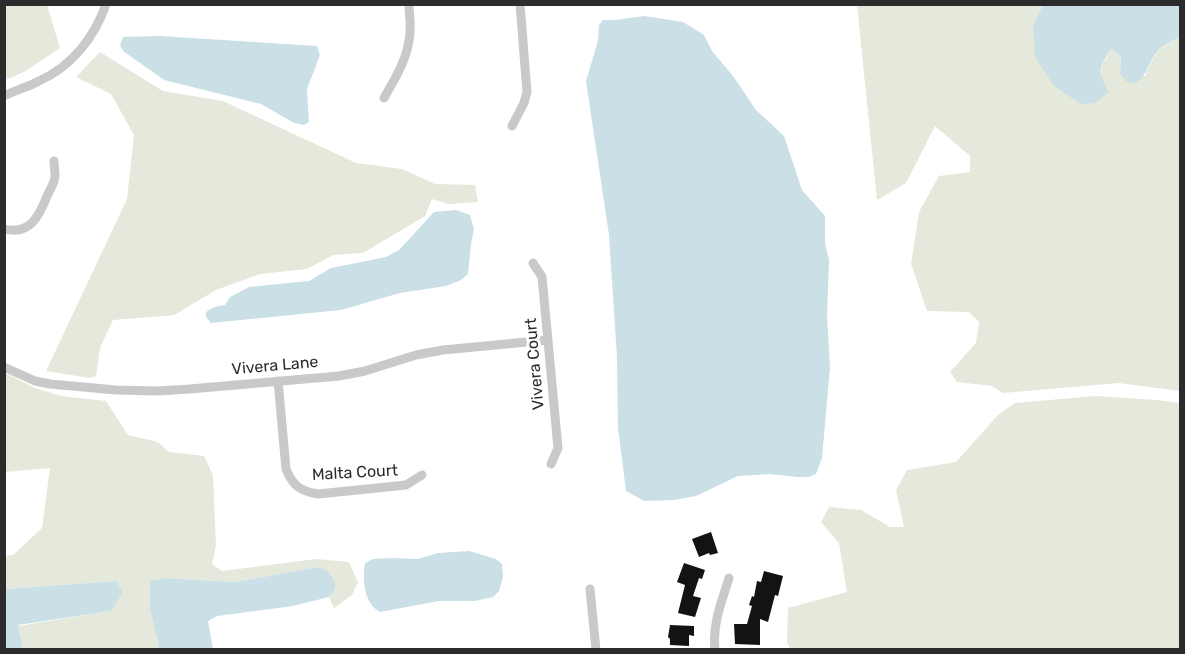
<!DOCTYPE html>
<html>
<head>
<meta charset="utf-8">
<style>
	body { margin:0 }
	#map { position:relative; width:1185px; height:654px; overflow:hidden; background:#fff; font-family:Rubik,sans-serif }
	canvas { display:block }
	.frame { position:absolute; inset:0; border:6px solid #2c2c2c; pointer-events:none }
</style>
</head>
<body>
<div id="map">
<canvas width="1185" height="654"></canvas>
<div class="frame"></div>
</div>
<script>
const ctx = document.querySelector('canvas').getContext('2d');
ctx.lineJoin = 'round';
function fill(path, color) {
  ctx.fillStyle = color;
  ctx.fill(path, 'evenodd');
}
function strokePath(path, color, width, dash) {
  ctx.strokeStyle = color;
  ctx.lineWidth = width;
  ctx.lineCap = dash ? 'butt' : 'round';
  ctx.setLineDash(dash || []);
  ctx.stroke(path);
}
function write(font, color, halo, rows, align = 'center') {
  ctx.font = font + ' Rubik,sans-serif';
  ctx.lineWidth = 6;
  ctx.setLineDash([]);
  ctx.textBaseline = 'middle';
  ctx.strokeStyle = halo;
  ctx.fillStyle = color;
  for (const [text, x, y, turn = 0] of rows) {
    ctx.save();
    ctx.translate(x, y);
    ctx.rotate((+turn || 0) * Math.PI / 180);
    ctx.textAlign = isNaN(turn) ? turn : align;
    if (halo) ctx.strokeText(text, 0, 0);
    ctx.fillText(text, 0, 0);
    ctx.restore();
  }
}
const green = new Path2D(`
	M5 4 47 5 60 48 26 71 5 80Z
	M857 5H1043L1033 25 1101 78 1102 63 1107 58 1109 50H1113L1121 57 1120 73 1145 76C1155 54 1158 47 1180 37V391L1119 383 1003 393 992 386 957 382 950 372 976 343 979 322 969 312 927 311 911 264 919 212 939 176 970 172V156L935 126 906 183 877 200Z
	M100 52 163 91 223 101 356 163 402 169 435 184 475 185 478 202 449 204 432 199 425 216 363 253 333 255 307 269 260 274 216 290 174 315 113 320 100 348 96 376 90 378 46 371 127 199 134 135 111 94 76 77Z
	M5 373 35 388 61 396 106 401 128 435 158 442 169 452 204 456 213 475 216 545 212 564 222 571 316 559 349 562 358 582 352 595 334 608 329 597 335 589 319 567 235 582 165 578 150 582 159 649H23L18 626 111 611 116 581 5 589 4 556 13 555 42 528 50 468 5 472Z
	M1096 396 1157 400 1180 403V649H791L787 643 788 608 847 592 839 543 821 522 829 507 861 510 890 527H904L896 490 907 470 956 462 998 415 1015 403Z`);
const water = new Path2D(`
	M1043 5H1180V37C1169 42 1159 47 1153 58 1146 70 1147 74 1136 83L1127 82 1120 74 1121 57 1113 50H1109C1108 57 1104 59 1102 64 1098 74 1104 84 1109 92L1095 103 1081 104 1054 86 1035 57 1033 25Z
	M644 16 683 22 704 35 712 51 733 76 756 110 784 136 802 190 825 216V243L829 260 827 316 830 368 822 458 816 474 809 477H797L770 474 738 476 696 496 674 500 644 501 626 491 618 428 617 357 609 235 586 81 598 41 599 25 603 20H615Z
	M160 36 317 46 320 55 307 89 309 122 304 125 294 123 261 104 164 80 123 51 120 45 123 37Z
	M456 210 470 215 474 229 471 244 468 274 461 280 446 286 400 293 341 310 211 323 206 317V312L214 307 225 305 230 297 249 287 309 281 331 268 386 257 399 250 434 212Z
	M469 551 496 559 502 564 503 577 499 591 493 597 475 601H439L380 612C364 604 362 579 365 563L373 559 392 558 418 559 438 553Z
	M319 567 326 570 335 581V589L329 597 293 606 217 616 208 621 213 649H159L158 641 150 608V581L165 578 235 582Z
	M116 581 123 592 111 611 18 625 23 649H5V589Z`);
const building = new Path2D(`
	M711 532 718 553 710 555 709 553 699 557 692 539Z
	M684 563 705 570 702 579 699 578 693 596 701 598 695 617 678 613 685 585 677 582Z
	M764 571 783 576 778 596 775 595 768 622 760 619V645L735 644 734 624H747L752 606 749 605 752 596 754 597 757 581 761 582Z
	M670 625 694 626V636L689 635V646L670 645V639L668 637Z`);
const street = new Path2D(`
	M4 96C16 90 28 87 39 81 71 67 95 37 106 4
	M384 98C396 77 408 58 410 33 411 24 409 14 409 4
	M512 126 524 103 527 92 520 4
	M4 229C31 236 40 214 48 194 51 188 55 182 55 176 55 171 54 166 54 161
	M533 263 542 277 558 448 551 464
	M4 367 35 381 50 384 116 390 157 391 190 389 339 376 365 371 416 355 443 350 548 340
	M278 381 286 469C293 486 300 491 318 494L406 485 422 475
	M590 589 596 650
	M715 650C712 624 722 601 729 578`);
const streetNames = [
	["Vivera Court",535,364,-95],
	["Vivera Lane",275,366,-5],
	["Malta Court",355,473,-3]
];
fill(green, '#e4e9db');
fill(water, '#cadfe6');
fill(building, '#131313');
strokePath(street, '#c9c9c9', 9);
write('16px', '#2c2c2c', '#fff', streetNames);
</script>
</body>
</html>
